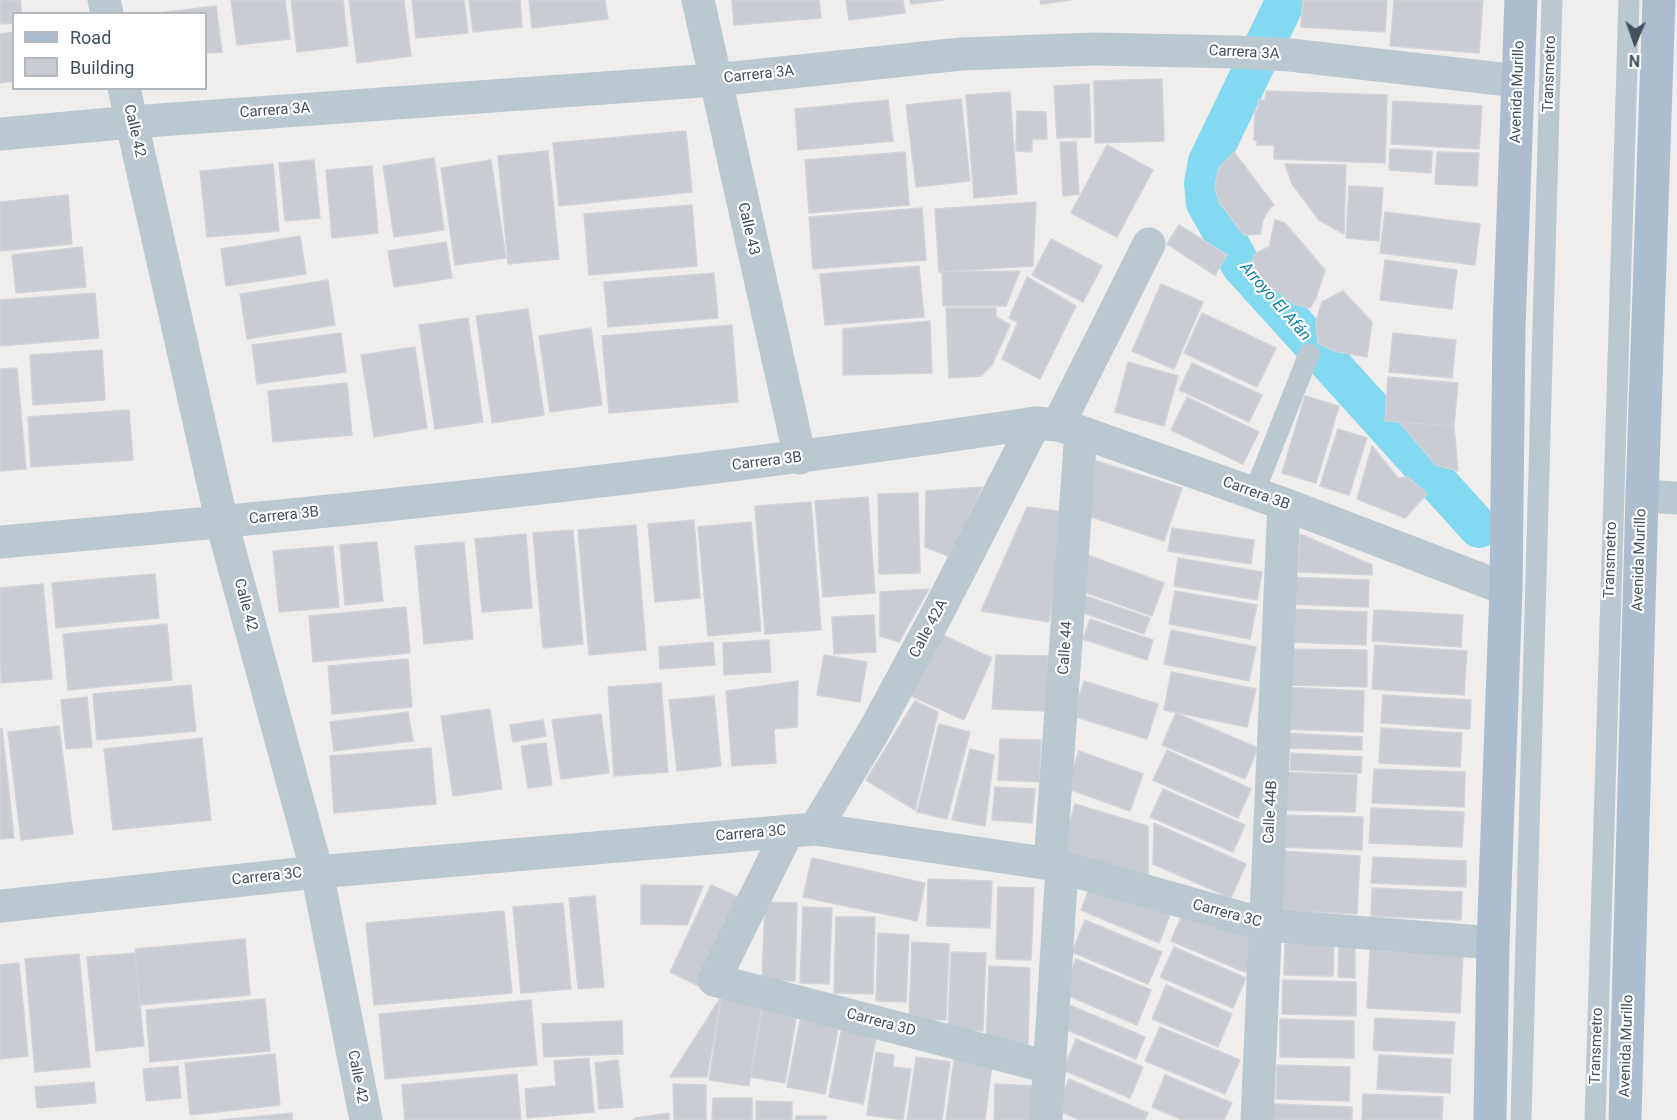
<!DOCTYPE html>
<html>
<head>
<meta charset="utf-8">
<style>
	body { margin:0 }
	#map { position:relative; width:1677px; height:1120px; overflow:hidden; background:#f0eded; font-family:Roboto,sans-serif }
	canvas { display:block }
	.legend { position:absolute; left:12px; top:12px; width:195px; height:78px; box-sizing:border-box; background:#fff; border:2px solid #b4b9bd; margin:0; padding:8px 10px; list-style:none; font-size:18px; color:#44515b }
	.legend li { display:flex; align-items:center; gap:12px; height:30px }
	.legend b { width:30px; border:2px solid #b4b9bd }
	.north { position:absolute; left:1605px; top:12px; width:60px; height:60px; -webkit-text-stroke:4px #fff; paint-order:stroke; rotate:182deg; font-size:16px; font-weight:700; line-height:24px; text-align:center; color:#44515b }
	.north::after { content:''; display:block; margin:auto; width:21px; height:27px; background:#44515b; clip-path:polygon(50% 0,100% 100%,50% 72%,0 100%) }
</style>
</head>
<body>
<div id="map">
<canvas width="1677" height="1120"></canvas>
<ul class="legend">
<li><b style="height:8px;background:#abbdce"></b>Road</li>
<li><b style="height:16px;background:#c9ccd2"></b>Building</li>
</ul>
<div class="north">N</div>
</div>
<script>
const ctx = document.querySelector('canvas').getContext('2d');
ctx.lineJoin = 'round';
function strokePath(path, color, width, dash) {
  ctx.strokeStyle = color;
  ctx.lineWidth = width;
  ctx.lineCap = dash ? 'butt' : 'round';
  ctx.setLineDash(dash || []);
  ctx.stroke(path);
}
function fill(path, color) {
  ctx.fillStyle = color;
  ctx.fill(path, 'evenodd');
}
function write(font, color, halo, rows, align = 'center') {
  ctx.font = font + ' Roboto,sans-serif';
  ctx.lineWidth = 4.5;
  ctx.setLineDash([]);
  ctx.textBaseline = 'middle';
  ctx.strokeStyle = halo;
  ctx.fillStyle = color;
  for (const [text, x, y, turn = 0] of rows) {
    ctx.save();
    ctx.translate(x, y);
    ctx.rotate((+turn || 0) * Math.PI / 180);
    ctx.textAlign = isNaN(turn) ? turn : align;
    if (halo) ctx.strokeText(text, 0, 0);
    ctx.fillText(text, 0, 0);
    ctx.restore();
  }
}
const canal = new Path2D(`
	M1286 0 1208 162 1204 183 1206 203 1241 265 1479 528`);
const building = new Path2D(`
	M0 0H20L22 14H14V23L0 24Z
	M231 0H285L290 39 237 45Z
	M291 0H343L348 46 297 52Z
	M349 0H404L411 56 357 63Z
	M412 0H464L468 33 416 38Z
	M469 0H520L522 27 473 32Z
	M529 0H605L608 19 532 28Z
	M732 0H819L821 18 734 25Z
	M846 0H903L905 13 849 20Z
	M910 0H944L911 4Z
	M1040 0H1070L1041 4Z
	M1303 0H1387L1385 32 1301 27Z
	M1394 0H1483L1479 53 1390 46Z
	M216 6 222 52 206 53V14L159 13Z
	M14 32V81L0 83V34Z
	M1162 79 1164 141 1095 143 1094 81Z
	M1089 84 1091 137 1057 138 1054 86Z
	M1266 91 1387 95 1385 163 1274 159V145H1257V140H1254L1255 110H1258V100H1265Z
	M1010 92 1017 194 974 198 966 95Z
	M961 99 970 181 916 187 906 105Z
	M888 100 893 141 798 150 795 109Z
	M1393 101 1482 106 1479 149 1391 144Z
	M1017 111 1046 112 1047 139H1032V152L1016 151Z
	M686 131 692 192 559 206 553 143Z
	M1060 142H1076L1079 194 1063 196Z
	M1107 145 1153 170 1117 237 1071 213Z
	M1390 149 1432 151 1431 173 1389 170Z
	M548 151 559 259 508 264 498 156Z
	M905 152 909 205 809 213 805 160Z
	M1234 152 1274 205 1269 209 1263 220 1260 234 1244 235 1219 202 1215 188 1218 169Z
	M1437 152 1479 153 1477 186 1435 184Z
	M434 158 444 230 394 237 383 166Z
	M314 160 320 218 285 221 279 163Z
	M491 160 506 258 455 265 441 168Z
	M273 164 279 231 207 237 200 171Z
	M1285 164 1346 165 1344 234 1319 220 1292 184Z
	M372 166 378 233 332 238 326 170Z
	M1349 186 1383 188 1379 241 1346 238Z
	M68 195 72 244 0 251V202Z
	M1036 202 1033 266 939 272 935 209Z
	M692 205 697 266 589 275 584 214Z
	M922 208 926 260 813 269 809 217Z
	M1385 212 1480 224 1475 265 1380 253Z
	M1275 220 1285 223 1325 270 1316 298 1310 308 1294 304 1265 282 1251 262 1256 253 1269 247Z
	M1179 225 1227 255 1215 275 1167 244Z
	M300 236 306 274 226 286 221 249Z
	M1051 239 1102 266 1083 302 1032 275Z
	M446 242 452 278 394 287 388 251Z
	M82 247 86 287 16 293 12 255Z
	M1385 260 1457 270 1452 309 1380 300Z
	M919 266 924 317 825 325 820 274Z
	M1020 271 1006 306H943L942 272Z
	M714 273 718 318 608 327 604 282Z
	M1027 277 1076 306 1040 379 1002 359 1018 322 1009 318Z
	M328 280 335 325 247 339 240 294Z
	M1161 284 1203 302 1174 369 1132 351Z
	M1343 291 1372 322 1367 357 1334 351 1318 343 1316 321 1322 302Z
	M95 293 99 338 0 346V300Z
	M946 308H996V317L1010 325 992 365 981 376 949 378Z
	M528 309 544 415 492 423 476 316Z
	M1202 313 1276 348 1257 387 1184 353Z
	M468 318 483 422 435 429 419 325Z
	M930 321 932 373 843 375V329Z
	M732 325 738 402 609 413 602 336Z
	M591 328 602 405 550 412 539 336Z
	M341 333 346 372 257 384 252 345Z
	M1393 333 1456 340 1452 378 1389 372Z
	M415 347 427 428 374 437 361 355Z
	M102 350 105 400 33 405 30 355Z
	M1128 362 1178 376 1164 426 1115 412Z
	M1192 363 1262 395 1249 422 1179 390Z
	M17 368 26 469 0 471V369Z
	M1388 377 1458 383 1454 426 1385 421Z
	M347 383 352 435 273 442 268 391Z
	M1305 396 1339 406 1316 483 1282 473Z
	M1187 397 1259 432 1243 464 1171 430Z
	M129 410 133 460 31 467 28 417Z
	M1399 422 1454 426 1458 471 1436 465Z
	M1338 429 1367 438 1349 495 1320 486Z
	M1372 446 1398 478 1408 477 1427 494 1405 518 1357 499Z
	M1093 460 1182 488 1164 541 1076 512Z
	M982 487 951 557 925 547 926 491Z
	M918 493 920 573 879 574 878 494Z
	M868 497 875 593 823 597 815 501Z
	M811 502 821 630 765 634 755 506Z
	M1027 507 1065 512 1049 622 981 611Z
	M694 520 700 598 655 602 648 524Z
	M751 522 761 631 708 636 698 527Z
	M636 525 646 650 589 655 578 530Z
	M1172 528 1254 540 1251 564 1168 551Z
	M573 530 583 644 543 648 533 533Z
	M526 534 532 608 482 612 475 539Z
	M1300 534 1372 565V575L1298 572Z
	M377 542 383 601 345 605 340 545Z
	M464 542 473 639 424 644 415 546Z
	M333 546 339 607 279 612 273 551Z
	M1085 554 1164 583 1152 616 1073 588Z
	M1178 558 1262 572 1257 600 1174 586Z
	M155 574 159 618 56 628 52 583Z
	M1286 577 1369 580 1368 607 1285 604Z
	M43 584 52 679 1 683 0 588Z
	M929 589 899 642 880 636V592Z
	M1175 591 1257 605 1250 639 1169 624Z
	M1086 596 1150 618 1144 634 1081 612Z
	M406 607 410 653 313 662 309 616Z
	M1288 609 1367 612 1366 645 1286 642Z
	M1374 610 1463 615 1461 647 1372 641Z
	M874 615 876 652 834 654 832 617Z
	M1090 619 1153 640 1147 660 1083 639Z
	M167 624 172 680 68 690 63 634Z
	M1171 630 1256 647 1249 681 1164 664Z
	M936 632 992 658 964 720 907 694Z
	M769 640 771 672 724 675 723 643Z
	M713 642 715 665 660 669 659 647Z
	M1375 645 1467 651 1464 695 1372 689Z
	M1287 649 1367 650V687L1286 685Z
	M824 655 867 662 860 702 817 695Z
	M996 655 1048 656 1046 711 992 709Z
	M408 659 412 707 332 714 328 666Z
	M1171 672 1256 689 1247 727 1164 710Z
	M798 681 797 727 774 729 776 763 732 766 726 691Z
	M1084 681 1158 704 1147 739 1073 716Z
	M661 683 668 772 614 776 608 687Z
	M191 685 196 731 97 740 93 694Z
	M1281 687 1364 691 1363 732 1279 729Z
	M1383 695 1471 700 1470 729 1381 723Z
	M714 696 721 766 677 771 669 700Z
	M87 697 92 747 66 749 61 700Z
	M915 701 938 712 915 810 866 780Z
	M490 709 502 789 453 796 441 716Z
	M408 712 413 741 334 751 330 722Z
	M1176 713 1258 748 1245 779 1162 745Z
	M601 714 609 773 561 779 552 720Z
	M543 720 546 736 513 742 510 725Z
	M939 724 970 732 947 819 917 812Z
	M59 726 73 834 21 840 8 732Z
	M2 728 14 838 0 839V729Z
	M1381 728 1462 733 1460 767 1379 763Z
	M1285 733 1362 737V750L1285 748Z
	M202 738 211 820 113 830 104 749Z
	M1000 739 1041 740 1039 782 998 780Z
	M546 743 552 785 528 788 521 746Z
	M431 748 436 804 334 813 330 756Z
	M970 749 994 755 985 826 952 820Z
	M1167 750 1251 789 1238 818 1153 780Z
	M1079 751 1143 774 1130 811 1066 788Z
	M1291 753 1362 757 1361 773 1290 770Z
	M1374 769 1465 772 1464 807 1372 803Z
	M1281 772 1357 775 1355 812 1280 810Z
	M995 787 1035 789 1032 823 992 820Z
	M1163 789 1245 825 1233 852 1150 817Z
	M1075 804 1148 826V879L1060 856Z
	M1371 808 1464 812 1462 847 1369 843Z
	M1278 815 1363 817 1362 850 1277 847Z
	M1154 823 1246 864 1231 898 1153 864Z
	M1282 851 1360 856 1357 914 1279 910Z
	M1373 857 1466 861V887L1371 883Z
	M812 858 925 883 917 921 803 897Z
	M928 879 992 881 990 928 927 926Z
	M1092 882 1170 915 1159 943 1081 910Z
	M641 885 703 886 687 925 641 924Z
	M711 885 740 898 699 986 670 972Z
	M998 887 1034 888 1031 960 996 959Z
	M1372 888 1462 892 1461 920 1371 916Z
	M595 896 604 987 578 989 569 898Z
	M765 902 797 903 795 981 762 980Z
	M563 903 571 989 521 993 513 907Z
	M1186 906 1262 939 1247 973 1171 941Z
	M803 907 832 908 829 984 800 983Z
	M504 911 512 993 374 1005 366 923Z
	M836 917H875L873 994 834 993Z
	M1085 920 1162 952 1148 984 1072 952Z
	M878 933 909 935 906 1002 876 1001Z
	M245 939 250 995 140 1005 135 949Z
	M912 942 949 944 946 1020 909 1019Z
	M1285 943 1334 944 1333 976 1284 975Z
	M1339 946H1355V978L1338 977Z
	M1174 947 1246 978 1233 1008 1160 977Z
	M1370 950 1463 955 1460 1013 1367 1008Z
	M951 952 986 953 983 1031 948 1030Z
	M135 953 144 1046 96 1051 87 957Z
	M79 954 90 1067 35 1072 25 959Z
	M1076 959 1151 990 1137 1025 1062 993Z
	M19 963 28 1056 0 1059V965Z
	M989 966 1030 968 1028 1046 986 1045Z
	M1283 980 1356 982V1016L1282 1014Z
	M1166 985 1232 1014 1218 1047 1152 1019Z
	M722 996 762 1002 749 1086 709 1080Z
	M721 997 707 1077H670Z
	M265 999 270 1051 150 1062 146 1010Z
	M531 1000 537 1065 385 1079 379 1014Z
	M1067 1004 1145 1037 1136 1059 1058 1026Z
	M763 1006 797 1013 785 1083 751 1077Z
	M801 1016 839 1024 825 1094 787 1087Z
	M1375 1018 1455 1022 1453 1054 1373 1050Z
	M1280 1019 1354 1021V1058L1280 1057Z
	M622 1021 623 1054 544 1057 542 1024Z
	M843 1021 878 1028 863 1104 829 1097Z
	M1160 1027 1240 1060 1225 1094 1145 1061Z
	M1076 1039 1143 1067 1130 1098 1063 1070Z
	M876 1052 894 1055 893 1067 911 1069 903 1120 867 1115Z
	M275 1054 280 1105 190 1115 185 1063Z
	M1379 1055 1451 1059 1450 1093 1377 1089Z
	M916 1057 950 1062 942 1120H907Z
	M589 1058 594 1112 527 1118 525 1089 556 1086 554 1061Z
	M954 1059 992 1064 985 1120H946Z
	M618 1060 623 1107 599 1109 595 1063Z
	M1277 1065 1350 1067 1349 1101 1276 1099Z
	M178 1066 181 1098 146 1101 143 1069Z
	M517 1074 521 1120H405L402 1085Z
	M1165 1075 1232 1103 1224 1120H1182L1152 1107Z
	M1069 1079 1148 1113 1145 1120H1080L1056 1110Z
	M94 1082 96 1103 37 1108 35 1087Z
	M673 1084 706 1085V1120H674Z
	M995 1084 1039 1086 1037 1120H994Z
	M1363 1094 1443 1097 1442 1120H1362Z
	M713 1098H752V1120H712Z
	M756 1101 792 1102V1120H756Z
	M1272 1104 1352 1107V1120H1271Z
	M292 1113V1120H220Z
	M669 1113V1120H633L635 1118Z
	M796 1116H826V1120H796Z`);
const service = new Path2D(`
	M1254 493 1309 354
	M1521 1120 1552 0
	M1595 1120 1629 0`);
const minor = new Path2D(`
	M104 0 107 14
	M698 0 800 458
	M124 88 222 523 317 872 366 1120
	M0 134 132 122 715 80 961 54 1094 49 1235 52 1290 55 1518 81
	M1058 425 1149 244
	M1642 496 1677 498
	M0 542C346 512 692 475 1035 423L1058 425 1081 432 1284 504 1506 589
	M815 829 875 729 936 616 1035 423
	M788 831 714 980 1048 1067
	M1050 864 1081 432
	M0 906 317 872 815 829 1050 864 1266 925 1493 943
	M1046 1120 1062 868
	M1257 1120 1284 504`);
const primary = new Path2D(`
	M1490 1120 1493 943 1506 589 1509 327 1521 0
	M1625 1120 1642 496 1659 0`);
const streetNames = [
	["Carrera 3A",1244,53,3],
	["Transmetro",1550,74,-88],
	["Carrera 3A",759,75,-6],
	["Avenida Murillo",1518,92,-88],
	["Carrera 3A",275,111,-4],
	["Calle 42",134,131,77],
	["Calle 43",748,229,77],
	["Carrera 3B",767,462,-7],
	["Carrera 3B",1256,494,20],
	["Carrera 3B",284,516,-6],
	["Transmetro",1611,560,-88],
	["Avenida Murillo",1640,560,-88],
	["Calle 42",245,605,75],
	["Calle 42A",929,629,-62],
	["Calle 44",1066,648,-86],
	["Calle 44B",1271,812,-87],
	["Carrera 3C",751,834,-5],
	["Carrera 3C",267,877,-6],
	["Carrera 3C",1227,914,15],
	["Carrera 3D",881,1023,15],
	["Transmetro",1597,1046,-88],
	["Avenida Murillo",1627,1046,-88],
	["Calle 42",357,1077,79]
];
const waterNames = [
	["Arroyo El Afán",1275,302,49]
];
strokePath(canal, '#83daf0', 40);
fill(building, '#c9ccd2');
strokePath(building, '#d1d3d9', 1.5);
strokePath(service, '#bcc8d0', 21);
strokePath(minor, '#bcc8d0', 33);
strokePath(primary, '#abbdce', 33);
write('15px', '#44515b', '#fff', streetNames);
write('italic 16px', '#067f9e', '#fff', waterNames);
</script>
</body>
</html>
